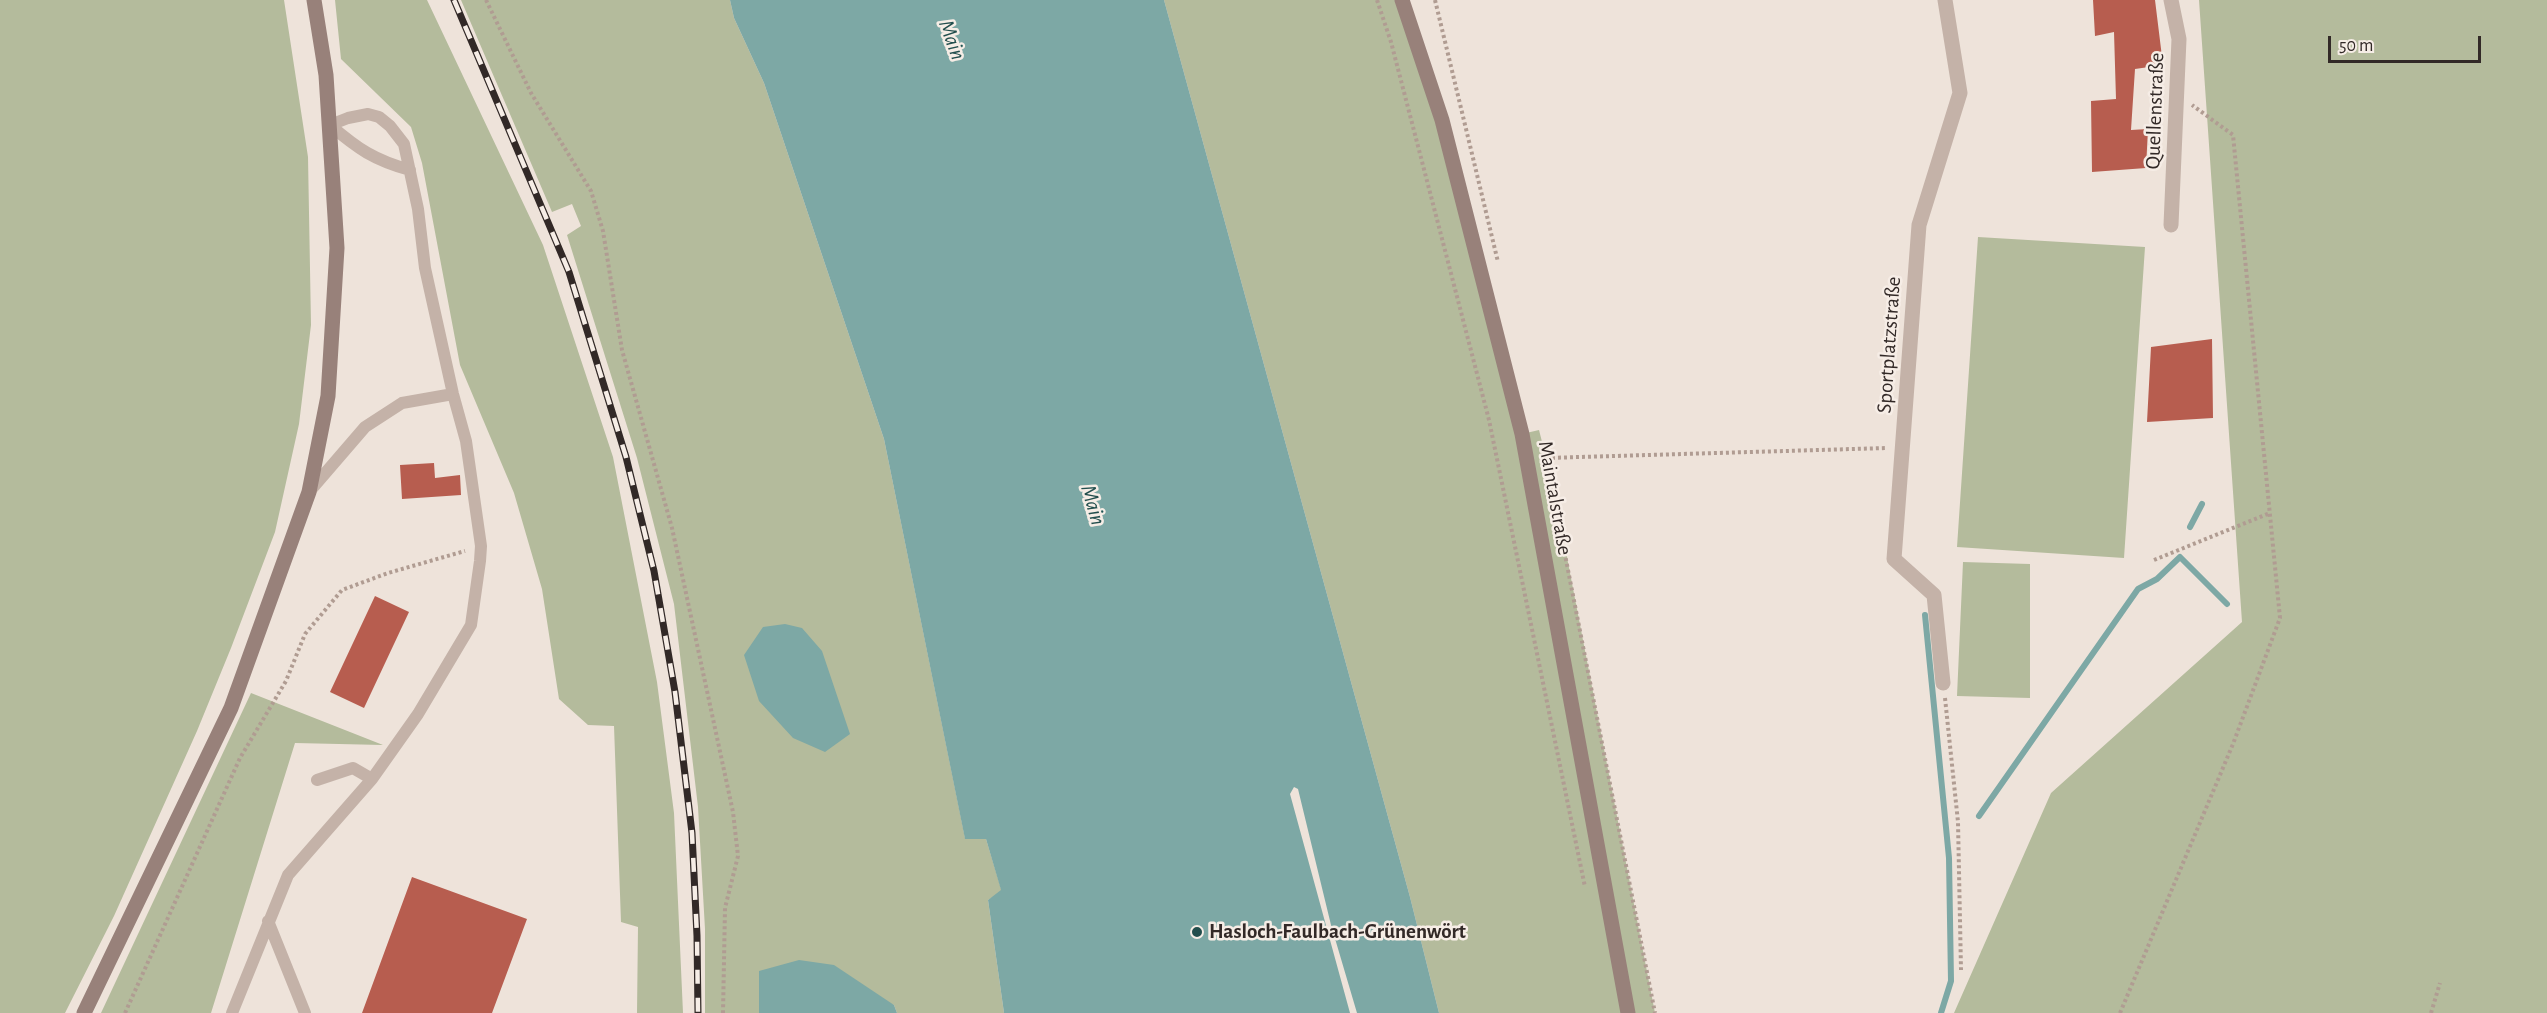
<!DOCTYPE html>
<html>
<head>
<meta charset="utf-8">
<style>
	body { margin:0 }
	#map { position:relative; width:2547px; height:1013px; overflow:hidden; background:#eee3da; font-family:"Alegreya Sans",sans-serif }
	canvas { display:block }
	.scale { position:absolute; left:2328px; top:36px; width:153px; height:27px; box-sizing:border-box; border:3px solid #322927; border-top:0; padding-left:8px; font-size:18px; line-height:21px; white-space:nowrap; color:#322927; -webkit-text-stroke:4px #f6ede6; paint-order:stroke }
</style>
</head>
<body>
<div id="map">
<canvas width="2547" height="1013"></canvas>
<div class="scale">50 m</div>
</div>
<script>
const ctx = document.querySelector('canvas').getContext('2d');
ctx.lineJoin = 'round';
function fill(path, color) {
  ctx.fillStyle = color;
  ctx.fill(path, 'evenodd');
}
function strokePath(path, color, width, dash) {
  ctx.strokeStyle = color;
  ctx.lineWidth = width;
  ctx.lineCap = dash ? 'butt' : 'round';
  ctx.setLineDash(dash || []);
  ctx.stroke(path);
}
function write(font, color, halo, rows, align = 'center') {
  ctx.font = font + ' "Alegreya Sans",sans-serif';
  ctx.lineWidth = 5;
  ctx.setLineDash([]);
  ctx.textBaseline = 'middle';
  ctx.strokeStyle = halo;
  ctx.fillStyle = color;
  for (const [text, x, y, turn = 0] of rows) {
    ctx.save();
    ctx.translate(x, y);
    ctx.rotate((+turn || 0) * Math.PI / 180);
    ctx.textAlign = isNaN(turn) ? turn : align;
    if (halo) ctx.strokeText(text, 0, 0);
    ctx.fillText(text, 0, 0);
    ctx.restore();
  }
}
const green = new Path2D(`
	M0 0H284L308 157 311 325 299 424 275 532 231 648 197 731 114 916 65 1013H0Z
	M335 0H427L543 245 613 457 657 682 674 813 683 1013H637L638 927 621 922 614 726 588 725 559 699 542 589 514 493 460 365 422 163 411 127 341 59Z
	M461 0H730L734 18 764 83 884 439 965 838 986 839 1002 892 988 900 1004 1013H897L894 1005 759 972V1013H705V929L698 807 674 604 637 458 567 235 581 226 572 204 552 212Z
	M1164 0H1402L1522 434 1539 430 1553 485 1655 1013H1439L1410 897Z
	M2199 0H2547V1013H1954L2051 793 2242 622Z
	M1978 237 2145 247 2124 558 1957 547Z
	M1963 562 2030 564V698L1957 696Z
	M251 693 383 745 295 743 211 1013H101Z`);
const water = new Path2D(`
	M730 0H1164L1410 897 1439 1013H1357L1331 925 1298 789 1294 787 1290 794 1350 1013H1004L988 900 1001 890 986 839H965L884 439 764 83 734 18Z
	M785 624 802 628 822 651 850 734 825 752 793 738 759 701 744 655 763 627Z
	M799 960 834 965 894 1005 897 1013H759V971Z`);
const stream = new Path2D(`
	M2190 527 2202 504
	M1925 615 1949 858 1951 981 1941 1013
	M1979 816 2138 589 2157 579 2180 557 2227 604`);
const building = new Path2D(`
	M2093 0H2155L2163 65 2135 69 2131 130 2148 129 2146 168 2092 172 2091 101 2116 99 2114 32 2095 36Z
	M2212 339 2213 418 2147 422 2151 347Z
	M434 463 435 478 460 475 461 495 402 499 400 465Z
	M375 596 409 612 364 708 330 692Z
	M412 877 527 919 492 1013H362Z`);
const path = new Path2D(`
	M486 0 531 93 591 191 603 231 622 350 672 528 733 812 738 856 725 908 723 1013
	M1377 0 1391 42 1489 420 1585 887
	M1435 0 1498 262
	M1546 458 1655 1013
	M1546 458 1887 448
	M2154 560 2270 513
	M1945 698 1958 822 1961 970
	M125 1013 240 758 286 681 305 634 342 590 388 573 465 551
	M2120 1013 2233 744 2280 618 2233 135 2192 105
	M2431 1013 2440 983`);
const lane = new Path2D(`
	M309 492 365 427 402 403 453 394
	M317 780 353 768 372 779
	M268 921 305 1013
	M232 1013 288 875 372 779 418 714 471 625 480 561 481 546 466 441 453 394 425 268 418 209 404 144 390 126 379 117 368 114 348 118 330 125C358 149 374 160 410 170`);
const street = new Path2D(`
	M2171 0 2179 39 2171 225
	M1943 683 1934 595 1894 559 1919 225 1960 93 1945 0`);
const secondary = new Path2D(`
	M1402 0 1442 120 1522 434 1628 1013
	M84 1013 231 708 309 492 328 396 337 248 326 75 314 0`);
const rail = new Path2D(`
	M454 0 569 272 626 457 654 571 675 692 692 833 697 936 698 1013`);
const markers = [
	[1197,932,6,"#224e4d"]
];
const streetNames = [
	["Quellenstraße",2155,111,-88],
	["Sportplatzstraße",1889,345,-86],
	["Maintalstraße",1555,498,80]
];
const poiNames = [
	["Hasloch-Faulbach-Grünenwört",1209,932]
];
const waterNames = [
	["Main",952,40,70],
	["Main",1093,505,74]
];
fill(green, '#b4bb9c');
fill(water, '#7da8a5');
strokePath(stream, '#7da8a5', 6);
fill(building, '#b75d4f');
strokePath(path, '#b09c92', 4, [3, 3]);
strokePath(lane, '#c4b2a8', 12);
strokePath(street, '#c4b2a8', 15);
strokePath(secondary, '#98817a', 15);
strokePath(rail, '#322927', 7);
strokePath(rail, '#f6ede6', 4.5, [14]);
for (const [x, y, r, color] of markers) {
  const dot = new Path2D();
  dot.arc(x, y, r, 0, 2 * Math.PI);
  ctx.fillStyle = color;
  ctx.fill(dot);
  strokePath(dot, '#f6ede6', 2);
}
write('21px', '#322927', '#f6ede6', streetNames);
write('bold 21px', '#322927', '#f6ede6', poiNames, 'left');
write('italic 22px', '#224e4d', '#f6ede6', waterNames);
</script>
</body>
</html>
